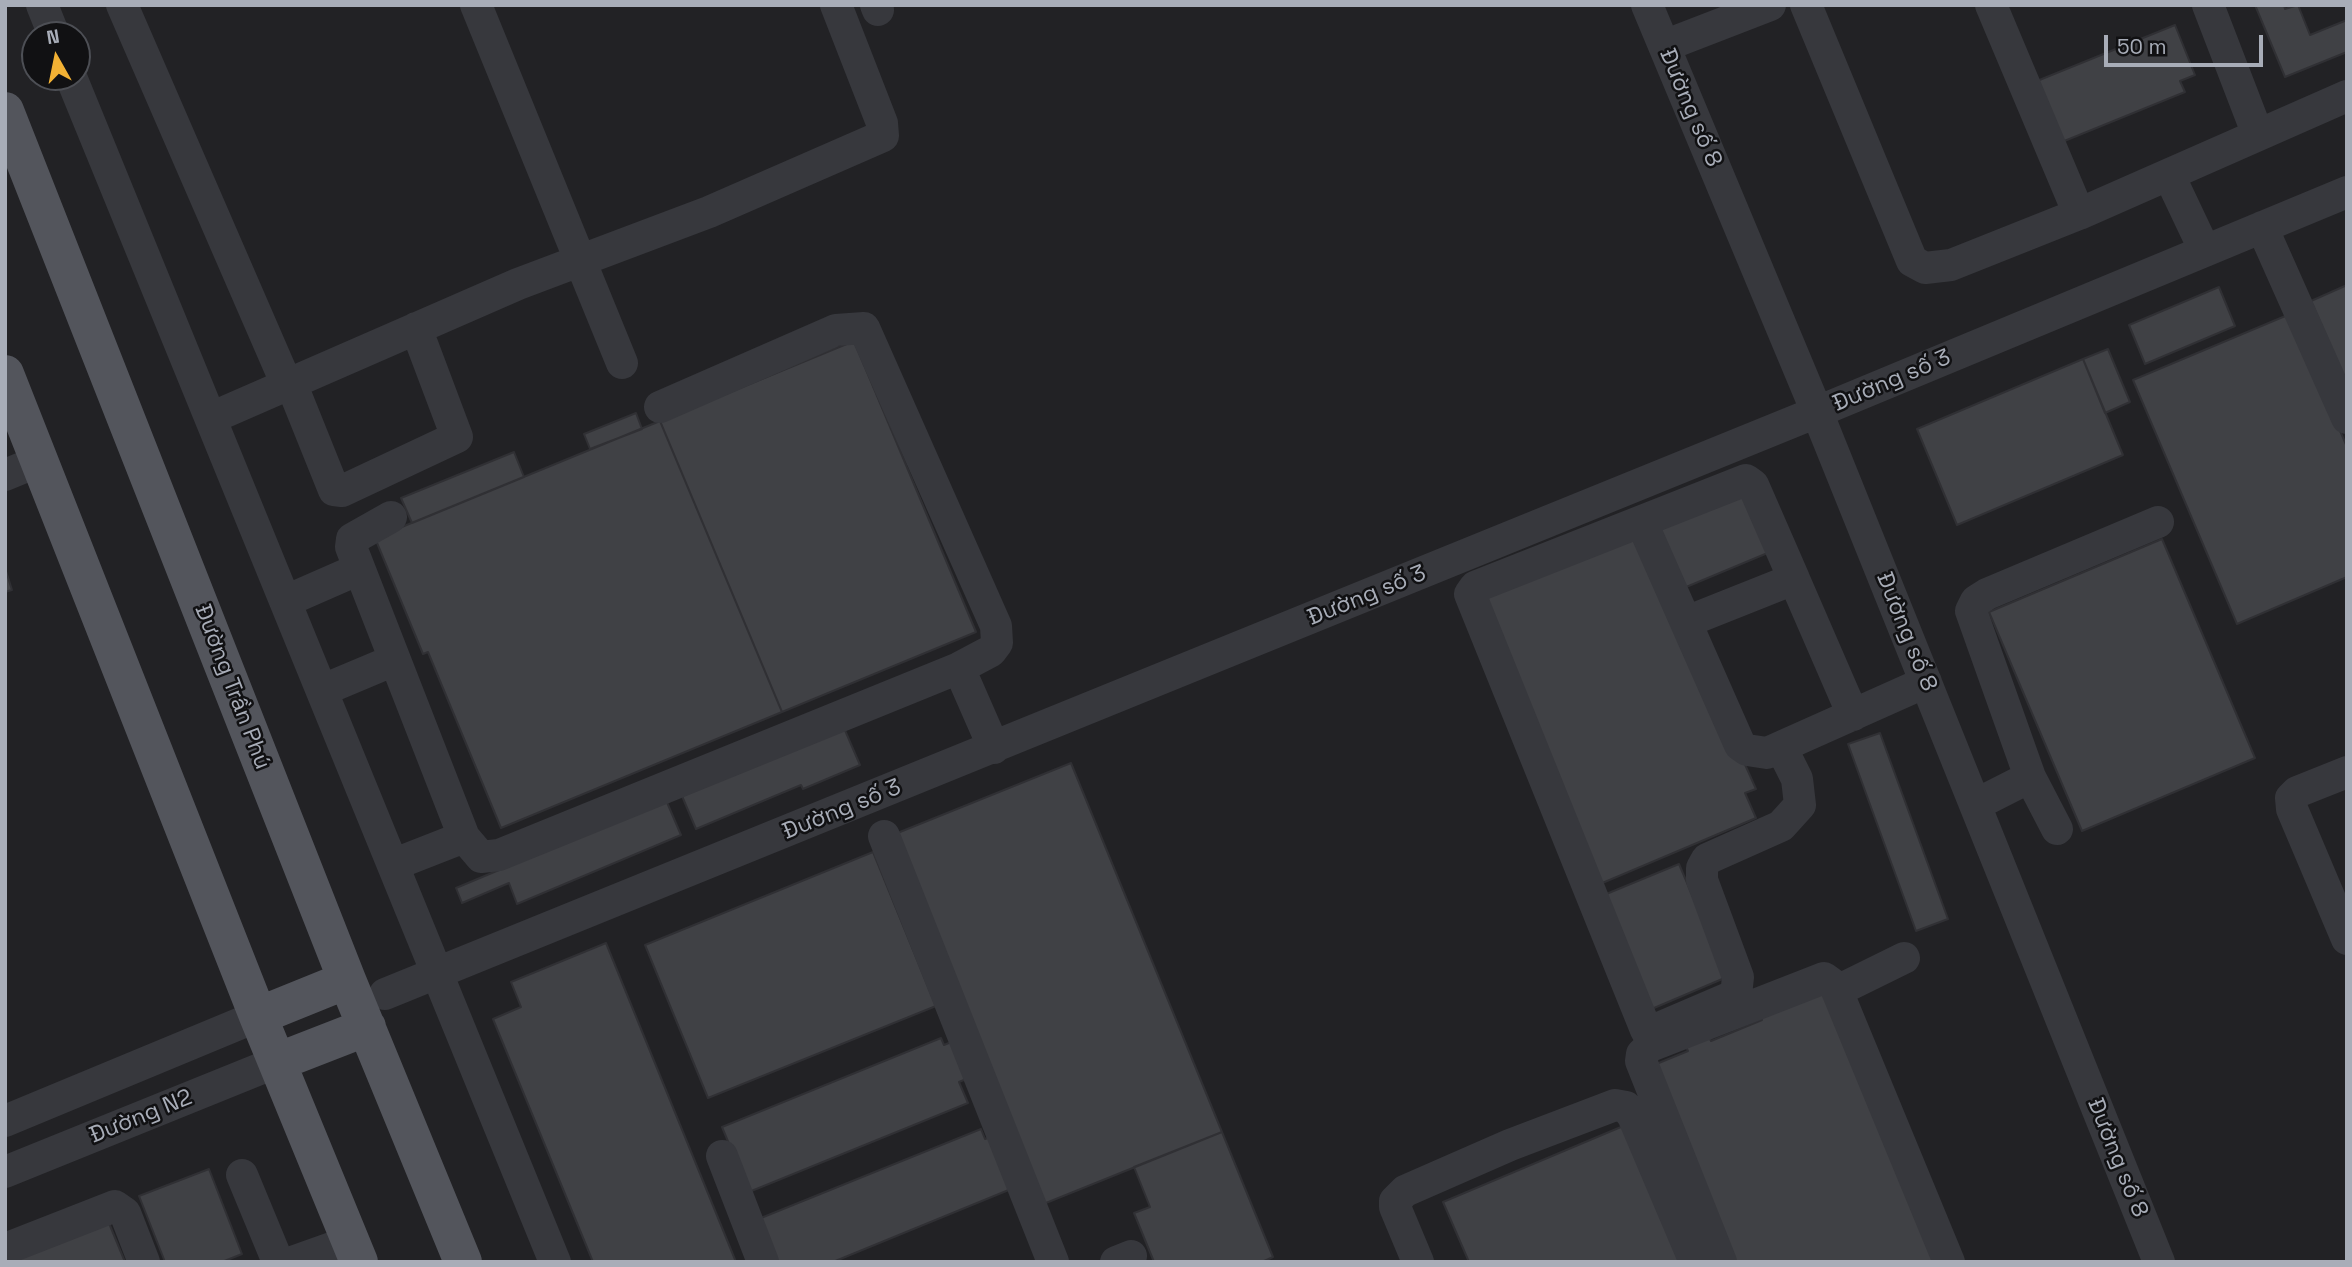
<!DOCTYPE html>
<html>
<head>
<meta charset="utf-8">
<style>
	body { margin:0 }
	#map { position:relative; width:2352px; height:1267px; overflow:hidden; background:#161618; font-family:"Space Grotesk",sans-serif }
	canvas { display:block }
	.frame { position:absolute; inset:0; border:7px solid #a8adb8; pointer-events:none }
	.north { position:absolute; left:21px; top:21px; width:70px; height:70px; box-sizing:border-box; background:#111113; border:2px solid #4d4f55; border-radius:50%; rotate:351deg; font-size:19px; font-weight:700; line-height:28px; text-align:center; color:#a8adb8 }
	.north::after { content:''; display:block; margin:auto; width:24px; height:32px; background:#f2b134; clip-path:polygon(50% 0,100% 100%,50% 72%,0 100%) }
	.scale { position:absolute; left:2104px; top:35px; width:159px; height:32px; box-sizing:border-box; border:4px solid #a8adb8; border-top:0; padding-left:9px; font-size:21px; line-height:24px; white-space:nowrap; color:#a8adb8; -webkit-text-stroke:5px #111113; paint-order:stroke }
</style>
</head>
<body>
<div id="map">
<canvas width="2352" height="1267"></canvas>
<div class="frame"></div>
<div class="north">N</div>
<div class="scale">50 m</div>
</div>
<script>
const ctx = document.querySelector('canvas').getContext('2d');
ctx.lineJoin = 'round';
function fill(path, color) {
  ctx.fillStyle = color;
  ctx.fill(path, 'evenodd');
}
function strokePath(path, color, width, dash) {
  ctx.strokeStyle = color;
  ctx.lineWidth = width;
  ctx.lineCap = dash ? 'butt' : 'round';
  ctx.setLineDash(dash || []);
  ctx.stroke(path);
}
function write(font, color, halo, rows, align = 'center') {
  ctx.font = font + ' "Space Grotesk",sans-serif';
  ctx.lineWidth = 5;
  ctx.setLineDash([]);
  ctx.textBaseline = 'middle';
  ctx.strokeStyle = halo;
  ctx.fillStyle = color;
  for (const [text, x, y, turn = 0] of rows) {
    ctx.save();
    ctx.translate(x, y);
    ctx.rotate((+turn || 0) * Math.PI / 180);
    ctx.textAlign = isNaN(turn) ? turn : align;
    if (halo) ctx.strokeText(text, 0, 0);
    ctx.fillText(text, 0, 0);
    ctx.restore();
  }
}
const built = new Path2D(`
	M5 5H2347V1262H5ZM35 35H77V77H35Z`);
const building = new Path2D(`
	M2255 5H2284L2285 9 2298 5 2310 35 2347 20V52L2285 77Z
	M2175 25 2195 75 2180 81 2185 92 2057 144 2032 83Z
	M2347 285V384L2311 301Z
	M2219 287 2235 326 2145 364 2129 325Z
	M2290 314 2347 447V577L2237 624 2133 380Z
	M854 341 976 632 782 712 660 421Z
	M2108 349 2130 402 2105 413 2083 359Z
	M2083 359 2123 455 1957 525 1917 429Z
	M636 413 642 429 590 449 584 434Z
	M660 421 782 712 501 828 428 652 423 654 375 538Z
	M514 452 524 477 412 523 401 498Z
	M1744 490 1770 552 1679 590 1652 528Z
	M1638 526 1756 789 1745 793 1756 818 1600 884 1477 594Z
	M2162 539 2255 758 2082 831 1989 612Z
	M5 568 12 590 5 592Z
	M844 728 860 765 803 789 801 785 696 829 682 796Z
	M1880 733 1948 919 1916 931 1848 744Z
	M1071 763 1222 1132 1041 1205 890 836Z
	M666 800 681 835 517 904 509 883 462 903 456 888Z
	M873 852 936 1006 708 1098 645 945Z
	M1679 864 1727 977 1647 1011 1599 897Z
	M606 943 736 1262H593L493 1019 521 1007 511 982Z
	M1825 993 1939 1262H1732L1649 1067 1688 1051 1685 1045 1708 1035 1711 1041 1762 1020 1759 1014Z
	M941 1038 944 1045 956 1040 971 1077 959 1082 968 1103 749 1192 722 1127Z
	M1628 1124 1687 1262H1469L1443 1202Z
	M981 1129 985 1139 995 1135 1016 1187 833 1262H773L756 1220Z
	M1222 1132 1273 1257 1262 1262H1154L1134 1213 1150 1207 1134 1167Z
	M209 1169 242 1254 222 1262H165L139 1196Z
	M104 1211 125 1262H9Z`);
const minor = new Path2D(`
	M42 5 54 35
	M122 5 287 385
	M476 5 622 363
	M876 5 878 10
	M1647 5 1817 412 2159 1262
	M1806 5 1912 261 1925 268 1951 265 2079 214 2347 96
	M1991 5 2079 214
	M2208 5 2258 135
	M1664 46 1770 5
	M71 77 555 1262
	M2169 175 2205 251
	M2262 227 2347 418
	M291 383 334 490 342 491 457 437 416 328
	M211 418 518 284 709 212 883 136 882 123 836 5
	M5 475 39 461
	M391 517 352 539 351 547 464 837 481 857 499 855 959 668 991 651 997 643 996 626 864 328 836 330 660 407
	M1642 523 1740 745 1747 750 1767 753 1926 682
	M286 601 359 569
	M1686 622 1794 579 1853 715
	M959 668 994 748
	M323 690 392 661
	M1781 747 1797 779 1800 805 1781 826 1707 859 1702 868V880L1738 977 1736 995 1652 1031 1646 1030 1470 594 1475 587 1746 480 1753 485 1794 579
	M2347 772 2297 792 2291 798 2292 809 2347 939
	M1975 805 2030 777
	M2057 829 2030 777 1971 611 1976 601 1987 594 2158 522
	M884 836 1053 1262
	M395 864 464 837
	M1837 991 1904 958
	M385 994 1817 412 2347 192
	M5 1121 258 1016
	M722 1156 763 1262
	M5 1172 277 1062
	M242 1175 278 1262
	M5 1249 115 1206 125 1213 144 1262
	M292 1262 351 1241
	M1116 1262 1131 1256
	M1418 1262 1395 1207V1201L1405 1191 1510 1145 1615 1105 1626 1107 1633 1116 1695 1262
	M1721 1262 1641 1061 1642 1054 1650 1046 1824 978 1835 986 1949 1262`);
const major = new Path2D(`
	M5 111 347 980 463 1262
	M5 374 258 1016 359 1262
	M258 1016 347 980
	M277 1062 367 1027`);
const streetNames = [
	["Đường số 8",1690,108,67],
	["Đường số 3",1892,381,-23],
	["Đường số 3",1367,596,-22],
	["Đường số 8",1906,632,68],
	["Đường Trần Phú",232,687,69],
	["Đường số 3",842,810,-22],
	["Đường N2",141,1117,-22],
	["Đường số 8",2117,1158,68]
];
fill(built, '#222225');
fill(building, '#404145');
strokePath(building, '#303034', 2);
strokePath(minor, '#37383d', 32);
strokePath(major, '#53555c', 38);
write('23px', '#a8adb8', '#111113', streetNames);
</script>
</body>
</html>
